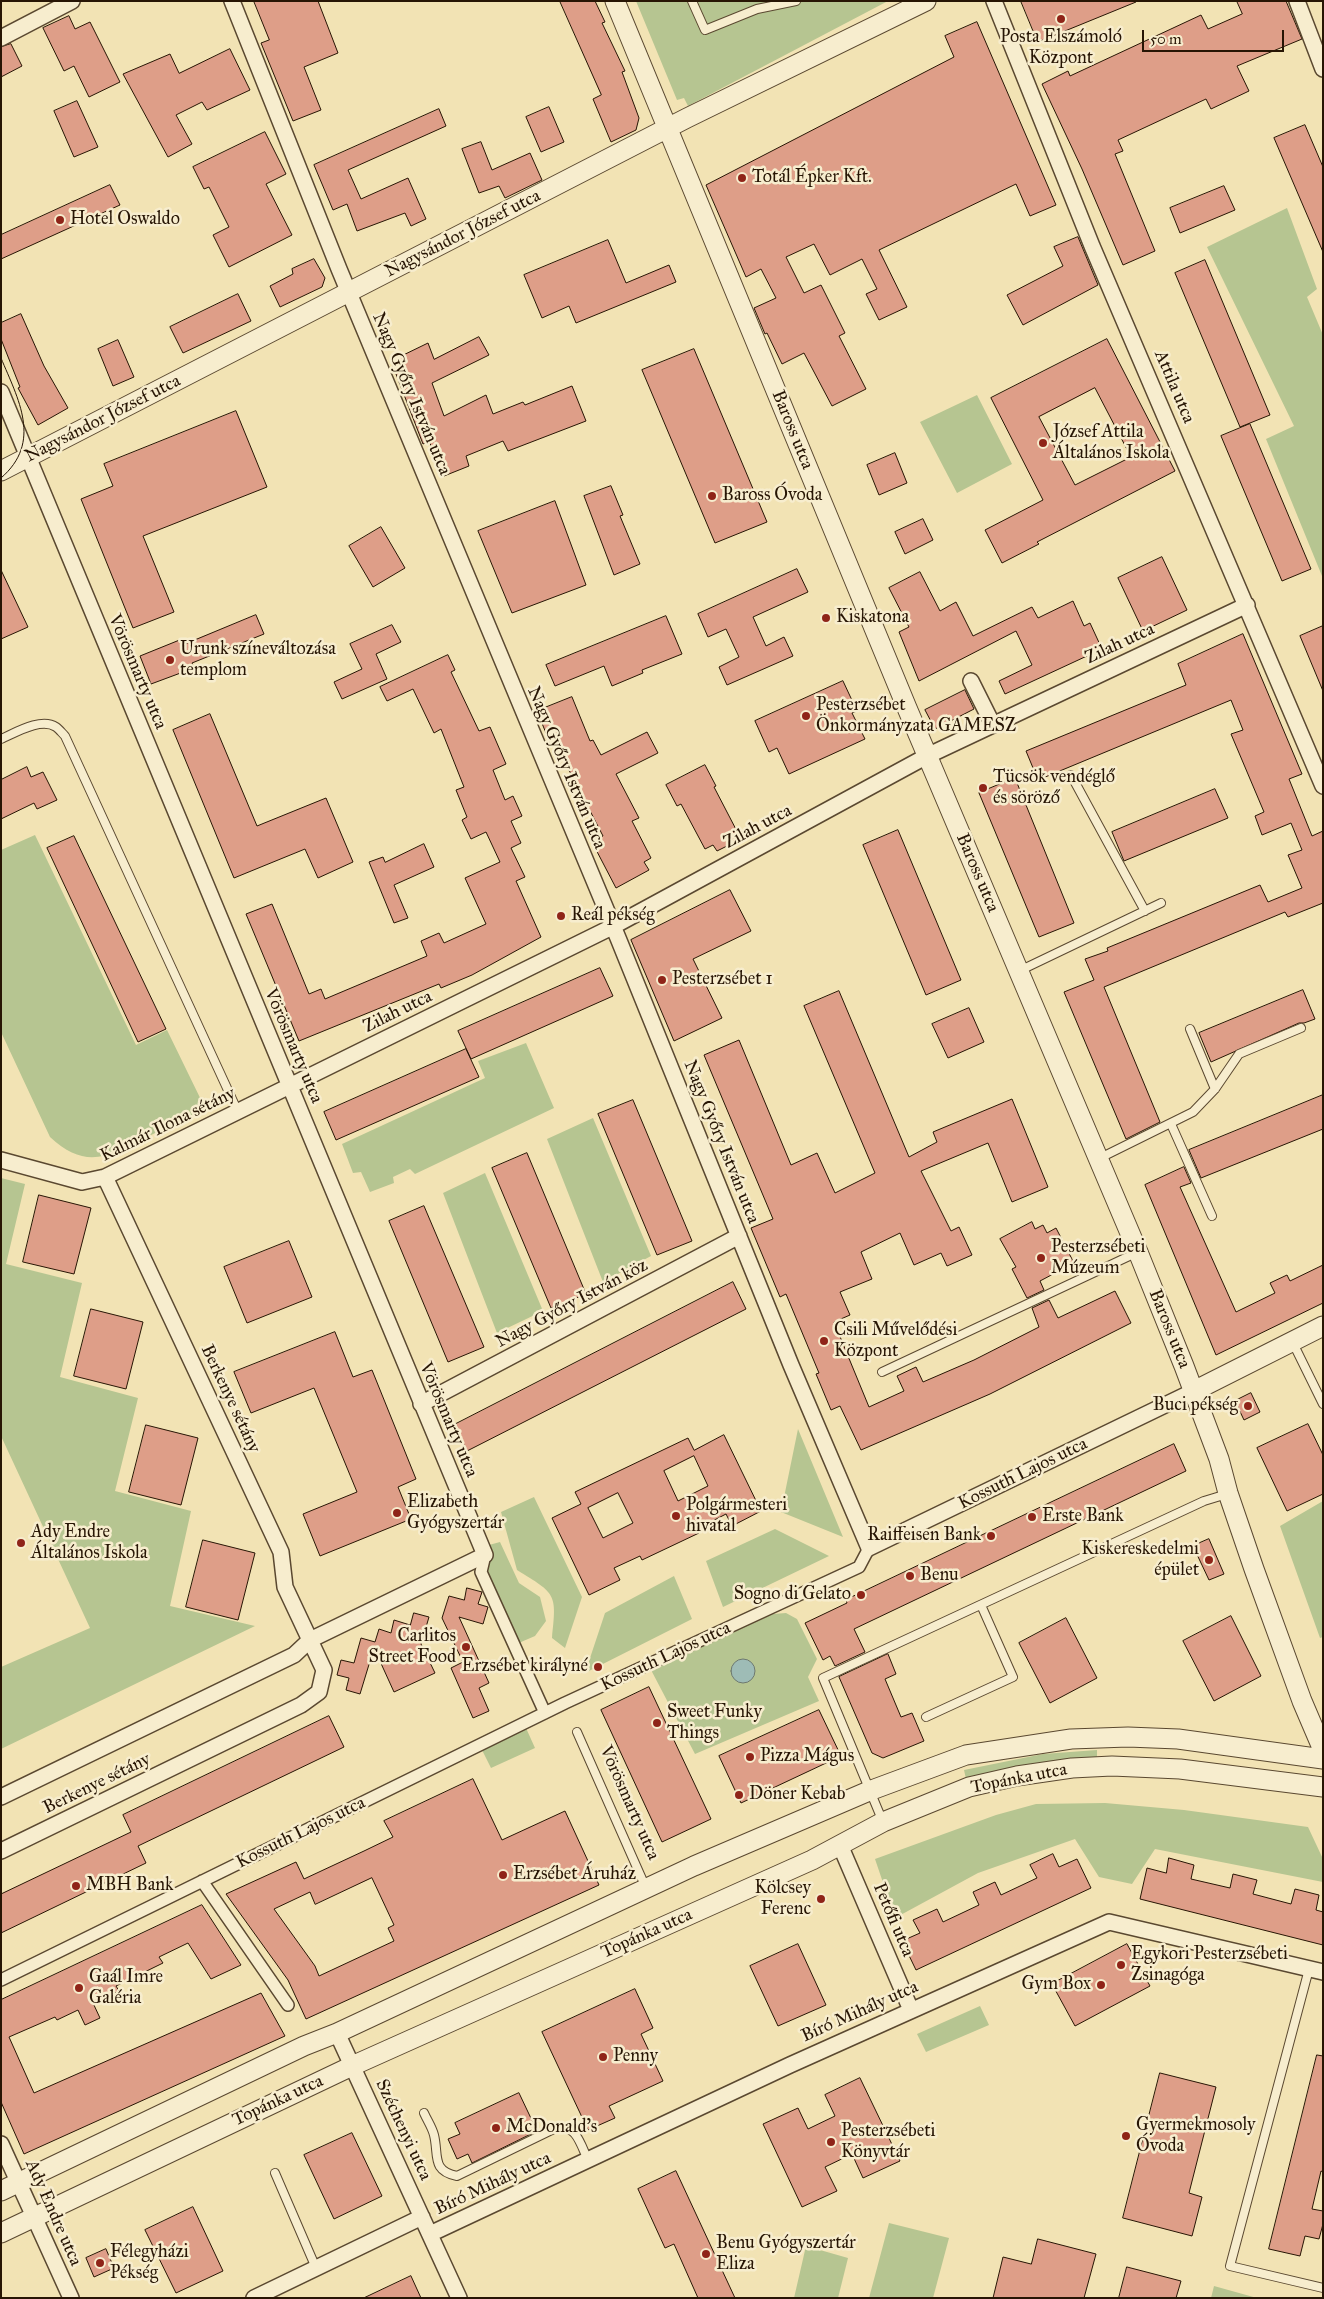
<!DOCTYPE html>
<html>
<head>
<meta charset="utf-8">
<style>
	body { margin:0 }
	#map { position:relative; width:1324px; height:2299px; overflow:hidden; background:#f2e3b4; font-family:"IM FELL Great Primer",serif }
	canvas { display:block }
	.frame { position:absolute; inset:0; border:2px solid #271504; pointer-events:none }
	.scale { position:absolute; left:1142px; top:30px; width:142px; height:22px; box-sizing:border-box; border:2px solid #271504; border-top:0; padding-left:6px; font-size:15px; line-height:18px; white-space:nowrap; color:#271504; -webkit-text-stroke:4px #f7edce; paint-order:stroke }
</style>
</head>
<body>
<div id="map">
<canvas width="1324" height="2299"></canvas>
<div class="frame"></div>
<div class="scale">50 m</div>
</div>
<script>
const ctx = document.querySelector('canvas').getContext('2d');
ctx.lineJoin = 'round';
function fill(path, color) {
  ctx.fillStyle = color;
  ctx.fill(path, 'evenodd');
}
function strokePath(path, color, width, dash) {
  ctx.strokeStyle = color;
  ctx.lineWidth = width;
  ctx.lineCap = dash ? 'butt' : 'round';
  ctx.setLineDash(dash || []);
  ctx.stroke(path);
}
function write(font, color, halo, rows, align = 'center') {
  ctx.font = font + ' "IM FELL Great Primer",serif';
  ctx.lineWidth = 5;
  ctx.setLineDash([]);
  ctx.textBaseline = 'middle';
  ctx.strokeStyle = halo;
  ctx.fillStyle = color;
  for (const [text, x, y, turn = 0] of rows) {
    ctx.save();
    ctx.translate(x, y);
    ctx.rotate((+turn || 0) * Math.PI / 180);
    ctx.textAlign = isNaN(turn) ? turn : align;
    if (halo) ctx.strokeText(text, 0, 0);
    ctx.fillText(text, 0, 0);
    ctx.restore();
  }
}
const green = new Path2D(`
	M636 1H888L688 106 684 98 677 100Z
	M1287 208 1317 289 1307 297 1323 335 1322 576 1266 439 1294 426 1207 247Z
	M977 395 1012 464 957 493 920 422Z
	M35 835 136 1045 167 1030 205 1108C186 1118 166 1128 147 1137 109 1157 85 1170 50 1137L1 1032V850Z
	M526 1043 554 1108 415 1174 410 1169 393 1177 394 1183 370 1192 361 1172 353 1173 342 1144 485 1078 478 1061Z
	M593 1118 651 1256 603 1282 547 1139Z
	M485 1173 543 1311 497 1333 443 1193Z
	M1 1178 25 1184 6 1264 82 1283 60 1377 138 1398 115 1491 191 1511 170 1606 255 1626 1 1749V1667L90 1628 1 1436Z
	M798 1429 843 1537 781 1512Z
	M534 1497 582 1597 565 1648 552 1638C557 1593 556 1594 517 1570L501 1512Z
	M1323 1501V1637L1320 1638 1280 1526Z
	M775 1529 829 1556 723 1607 706 1561Z
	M500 1542 519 1583 540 1597 546 1621 535 1636 514 1645 481 1572 489 1545Z
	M674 1576 692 1619 585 1673 605 1613Z
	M786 1613 797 1619 817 1659 808 1677 819 1701 695 1754 650 1668 773 1614Z
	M526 1728 535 1748 491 1768 481 1748Z
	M1097 1750V1757L1044 1762 966 1779 964 1770 1043 1754Z
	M1105 1803 1184 1810 1308 1827 1323 1859V1882L1155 1849 1132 1884 1099 1877 1075 1839 978 1873 895 1918 875 1859 996 1815 1036 1804Z
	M980 2006 989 2025 926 2052 917 2034Z
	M889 2223 949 2238 933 2298H869Z
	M806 2246 848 2258 838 2298H794Z
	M1214 2286 1257 2298H1211Z`);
const water = new Path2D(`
	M731 1671a12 12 0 1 1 24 0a12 12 0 1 1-24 0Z`);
const building = new Path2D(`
	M254 1H318L338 53 304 67 321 110 293 121 261 43 269 40Z
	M560 1H595L605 22 602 23 625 71 622 72 639 118 636 130 611 142 593 99 601 95Z
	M1021 1H1136V2L1038 42Z
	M1237 1H1286L1302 39 1237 66 1249 91 1211 109 1206 99 1118 140 1123 151 1115 154 1155 251 1123 265 1082 169 1042 84 1068 71 1070 76 1201 15 1208 29 1242 14Z
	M69 16 75 29 90 22 120 82 89 97 74 66 64 71 43 28Z
	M977 22 1056 205 1030 216 1016 184 879 250 907 307 879 320 866 294 877 289 862 259 830 275 814 244 786 257 804 293 821 285 845 333 839 336 866 389 832 406 804 353 782 364 767 333 765 334 754 308 776 298 761 269 746 277 706 185 954 57 945 36Z
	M11 44 22 66 1 77V47Z
	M230 49 250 90 207 110 202 102 176 115 192 144 168 157 123 74 170 54 179 73Z
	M77 101 98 147 74 157 54 111Z
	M549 107 564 142 541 152 526 117Z
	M439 109 446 126 348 170 361 199 408 178 426 219 411 226 405 213 357 231 347 204 333 210 314 165Z
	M1305 125 1323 167V252L1274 138Z
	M265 132 286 174 266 184 292 235 229 267 213 235 229 227 209 187 204 189 193 167Z
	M481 142 492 170 530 153 542 180 505 198 499 186 479 193 462 149Z
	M110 185 120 205 1 259V235Z
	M1224 186 1235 210 1180 233 1170 208Z
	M1078 237 1098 285 1023 325 1007 295 1063 266 1054 247Z
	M608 240 626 283 669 265 676 282 576 323 569 306 542 318 524 275Z
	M314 259 325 278 322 287 280 307 270 286 293 274 292 269Z
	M1205 260 1270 415 1240 427 1175 273Z
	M238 294 251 321 183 353 170 327Z
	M21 314 44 366 68 408 38 425 18 388 20 387 1 339V323Z
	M479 337 489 355 432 383 444 416 486 395 493 414 523 402 525 405 572 386 586 421 508 451 503 441 466 456 469 466 444 476 429 441 423 444 391 361 428 343 434 359Z
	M1107 339 1175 471 1037 542 1039 544 1002 563 985 530 1043 500 991 398ZM1095 388 1131 457 1075 485 1039 417Z
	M118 340 134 377 113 386 98 349Z
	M694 349 767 522 715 543 642 370Z
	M236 411 267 487 143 536 174 612 133 628 81 499 113 486 104 464Z
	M1250 424 1311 569 1282 581 1221 436Z
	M895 453 907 483 879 495 867 465Z
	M611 486 623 515 620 516 640 564 614 575 584 496Z
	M555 501 586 585 512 613 478 531Z
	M923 519 933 540 905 554 895 532Z
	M381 527 405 568 373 587 349 546Z
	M1162 557 1187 610 1143 631 1118 578Z
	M797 569 808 592 753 617 766 646 784 637 793 656 727 685 719 667 739 657 726 629 708 637 698 614Z
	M1 570 28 627 1 639Z
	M920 572 940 611 956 602 973 636 1032 607 1038 618 1073 601 1084 626 1090 623 1102 649 1005 694 999 681 1032 665 1016 631 919 681 899 632 909 627 889 588Z
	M256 615 264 634 192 663 194 668 151 684 140 656 182 639 184 644Z
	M666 616 682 654 642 670 643 673 612 686 604 666 555 686 546 665Z
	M392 625 401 642 376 654 387 679 342 699 334 682 362 669 350 644Z
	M1323 626V691L1300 636Z
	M1243 634 1302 774 1289 779 1312 836 1323 831V903L1288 917 1285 912 1104 987 1160 1122 1126 1139 1064 992 1094 980 1085 959 1108 951 1107 948 1260 885 1268 902 1302 888 1288 855 1302 850 1291 823 1262 835 1255 816 1264 812 1231 734 1243 730 1231 700 1038 780 1026 751 1186 685 1178 664Z
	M448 655 455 670 451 672 479 731 490 727 506 764 493 770 505 800 513 796 522 816 511 821 521 843 511 848 525 877 516 881 541 937 472 975 441 988 439 984 299 1041 246 914 272 904 309 994 321 989 325 999 427 956 421 941 439 933 444 943 486 924 465 878 500 862 486 832 471 839 462 820 467 817 456 790 464 787 441 729 434 733 413 689 387 701 380 687Z
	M843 681 857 711 852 713 865 739 789 774 777 748 769 752 755 721Z
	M965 690 974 709 935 729 925 710Z
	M572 697 590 741 593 740 601 755 647 732 658 753 616 774 639 818 632 821 651 858 644 862 649 870 616 888 592 842 603 836 554 741 550 743 537 711Z
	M210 714 257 826 326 798 353 862 318 878 305 849 234 878 173 730Z
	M705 765 716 786 714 787 741 839 717 851 713 845 705 849 681 804 677 806 666 785Z
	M27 767 31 777 43 772 57 800 37 809 34 803 1 819V780Z
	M1015 778 1074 923 1039 937 979 793Z
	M1215 789 1228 818 1124 861 1112 832Z
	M898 830 961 980 926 995 863 845Z
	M74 836 166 1029 138 1042 47 848Z
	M424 844 434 867 394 885 408 918 394 923 369 862 383 857 385 862Z
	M730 890 751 931 693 959 722 1018 674 1041 631 940Z
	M600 968 613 996 471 1059 458 1031Z
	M1303 990 1315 1019 1304 1023H1299L1211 1062 1199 1033Z
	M839 991 909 1157 937 1142 933 1132 1012 1099 1048 1187 1012 1202 988 1143 921 1171 951 1231 959 1227 972 1255 947 1266 941 1253 914 1265 900 1233 861 1252 872 1279 840 1292 850 1315 834 1322 869 1407 904 1391 897 1376 916 1367 923 1382 974 1360 1039 1327 1032 1308 1049 1300 1058 1318 1115 1291 1131 1323 990 1394 861 1450 840 1406 831 1410 816 1374 819 1373 786 1294 780 1297 751 1228 773 1219 704 1055 739 1040 791 1165 817 1153 835 1193 875 1173 804 1006Z
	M969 1008 984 1042 948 1058 932 1024Z
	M466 1049 479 1077 336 1140 324 1112Z
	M1323 1095V1129L1201 1178 1189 1150Z
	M633 1100 692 1241 657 1255 598 1114Z
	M527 1153 586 1294 551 1308 492 1168Z
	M1184 1167 1191 1183 1180 1187 1236 1312 1275 1293 1270 1283 1287 1275 1290 1281 1323 1265V1303L1216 1355 1145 1185Z
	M39 1195 91 1208 74 1274 23 1262Z
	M424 1206 484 1347 448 1362 389 1221Z
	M1032 1222 1035 1229 1043 1225 1047 1233 1056 1228 1074 1263 1040 1281 1044 1290 1027 1298 1012 1269 1016 1267 1000 1239Z
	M289 1241 312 1297 247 1323 224 1267Z
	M733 1282 746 1309 467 1451 454 1425Z
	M91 1309 143 1322 126 1389 74 1376Z
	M335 1332 353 1377 372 1370 416 1479 398 1487 411 1519 320 1556 303 1514 357 1492 314 1388 251 1413 234 1372Z
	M1251 1393 1260 1412 1244 1420 1235 1401Z
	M1308 1424 1323 1455V1494L1287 1511 1257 1448Z
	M146 1425 198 1438 181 1505 129 1492Z
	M724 1435 761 1511 732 1526 726 1514 697 1529 699 1533 642 1560 640 1556 614 1568 620 1580 589 1595 552 1518 581 1504 575 1492 688 1438 694 1450ZM694 1456 708 1486 678 1501 664 1471ZM618 1493 633 1523 603 1538 588 1508Z
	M1174 1444 1186 1471 854 1629 865 1652 835 1666 830 1656 823 1660 805 1623 847 1603 846 1600Z
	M1209 1539 1224 1574 1209 1580 1193 1546Z
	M203 1540 255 1553 238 1620 186 1607Z
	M467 1588 482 1592 478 1604 488 1607 483 1624 459 1617 489 1683 479 1688 489 1711 473 1718 451 1668 463 1662 442 1618 449 1596 464 1600Z
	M414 1613 429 1617 421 1644 435 1673 394 1692 374 1648 360 1694 346 1690 349 1678 337 1675 341 1660 354 1663 361 1638 375 1642 379 1629 391 1633 394 1620 410 1625Z
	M1231 1616 1261 1676 1214 1701 1183 1641Z
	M1066 1618 1097 1678 1050 1703 1019 1643Z
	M888 1654 896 1674 885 1679 901 1717 912 1713 924 1741 883 1758 872 1753 839 1677Z
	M649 1687 711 1819 662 1842 601 1710Z
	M819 1710 841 1756 741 1803 719 1756Z
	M329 1716 344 1747 138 1846 146 1863 1 1933V1894L131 1832 123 1815Z
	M473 1779 502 1840 565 1811 599 1885 306 2019 288 1980 226 1894 296 1862 304 1879 364 1851 393 1837 384 1821ZM372 1878 394 1925 388 1928 394 1941 319 1976 315 1966 274 1909 310 1892 315 1904Z
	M1053 1854 1059 1867 1077 1859 1091 1888 916 1970 902 1941 920 1933 913 1920 937 1909 943 1922 979 1905 973 1892 995 1882 1001 1895 1037 1878 1030 1865Z
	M1169 1858 1194 1865 1191 1879 1230 1888 1233 1874 1257 1880 1253 1894 1291 1904 1295 1889 1319 1895 1316 1910 1323 1912V1945L1140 1899 1147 1868 1166 1873Z
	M202 1905 241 1965 211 1979 188 1943 159 1957 163 1963 116 1986 119 1991 93 2003 100 2018 85 2025 78 2010 57 2020 55 2017 9 2037 34 2093 261 1993 285 2036 24 2154 1 2102V2000Z
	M798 1944 826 2005 778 2026 750 1966Z
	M1127 1944 1150 1986 1075 2026 1052 1984Z
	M635 1989 653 2028 641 2034 663 2081 609 2106 615 2118 588 2130 542 2032Z
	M1317 2055 1323 2056V2172L1321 2171 1312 2209 1323 2211V2224L1319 2239 1305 2236 1300 2256 1269 2249Z
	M1160 2073 1216 2087 1189 2193 1202 2197 1192 2236 1123 2218Z
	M860 2078 900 2161 863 2178 852 2154 825 2167 837 2191 802 2207 763 2124 798 2108 808 2129 835 2116 825 2095Z
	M519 2093 537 2131 472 2163 468 2154 457 2159 448 2139 460 2134 455 2123Z
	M352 2133 382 2196 334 2219 304 2155Z
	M676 2171 735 2298H698L674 2244 665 2248 638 2189Z
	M193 2207 223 2271 176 2293 145 2230Z
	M1038 2239 1096 2254 1084 2298H993L1003 2257 1031 2264Z
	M106 2249 114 2268 94 2277 86 2258Z
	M1127 2267 1181 2281 1176 2298H1119Z
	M411 2276 421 2298H364Z`);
const service = new Path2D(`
	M692 1 705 30 757 9 796 1
	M1 739C15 733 41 717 56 727 59 729 62 733 65 736L238 1112
	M1071 775 1145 911
	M1019 971 1161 903
	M1190 1029 1215 1089
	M1171 1124 1212 1216
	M1098 1159 1193 1112 1215 1089 1239 1054 1301 1028
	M1293 1343 1323 1404
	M882 1372 1138 1252
	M926 1717 1013 1677 981 1605
	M577 1732 646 1888
	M883 1822 823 1678 1204 1501 1227 1494
	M1309 1969 1230 2266 1323 2288
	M424 2113C427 2120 432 2127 434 2135 439 2155 431 2171 457 2176L558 2127C577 2125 581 2146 588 2160
	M275 2173 316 2268`);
const pedestrian = new Path2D(`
	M485 1555 481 1572 545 1713
	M202 1881 288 2005
	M1 1980 565 1703 859 1567 869 1548`);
const minor = new Path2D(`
	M232 1 339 269 618 938 791 1365 869 1548 1194 1391
	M994 1 1092 246 1323 786
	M1297 1 1323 69
	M1 38 72 1
	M1 392 485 1555 310 1640 294 1655 1 1797
	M971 681 993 725
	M1 1160 82 1182 105 1177 612 927 927 756 1247 605
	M421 1404 739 1236
	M840 1845 911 2010
	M1 1851 301 1705 319 1692 324 1670 285 1587 281 1552 105 1177
	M337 2033 459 2298
	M1 2144 71 2298
	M430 2234 790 2065 1109 1922 1323 1972
	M254 2298 422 2217`);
const tertiary = new Path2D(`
	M615 1 907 708 1138 1252 1184 1366 1219 1459 1228 1493 1254 1569 1302 1701 1323 1750
	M1 471 687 118 926 1
	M1194 1391 1323 1326
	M1 2191 304 2046 337 2033 694 1866 869 1791 966 1755 1071 1739 1128 1737 1178 1739 1323 1759
	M1 2233 352 2066 812 1860 883 1822 969 1787 1017 1776 1072 1768 1112 1766 1180 1769 1323 1787`);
const tram = new Path2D(`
	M1 358C18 399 43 442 1 478`);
const markers = [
	[1061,19,5,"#8f2418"],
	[742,178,5,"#8f2418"],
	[60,220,5,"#8f2418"],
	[1043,443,5,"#8f2418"],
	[712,496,5,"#8f2418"],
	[826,618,5,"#8f2418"],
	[170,660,5,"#8f2418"],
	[806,716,5,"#8f2418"],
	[983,788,5,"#8f2418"],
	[561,916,5,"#8f2418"],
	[662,980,5,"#8f2418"],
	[1041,1258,5,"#8f2418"],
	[824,1341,5,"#8f2418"],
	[1248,1406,5,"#8f2418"],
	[397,1513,5,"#8f2418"],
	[676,1516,5,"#8f2418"],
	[1032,1517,5,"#8f2418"],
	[991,1536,5,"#8f2418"],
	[21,1543,5,"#8f2418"],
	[1209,1560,5,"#8f2418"],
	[910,1576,5,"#8f2418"],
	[861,1595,5,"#8f2418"],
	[466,1647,5,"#8f2418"],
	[598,1667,5,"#8f2418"],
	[657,1723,5,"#8f2418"],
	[750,1757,5,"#8f2418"],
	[739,1795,5,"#8f2418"],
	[503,1875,5,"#8f2418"],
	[76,1886,5,"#8f2418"],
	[821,1899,5,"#8f2418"],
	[1121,1965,5,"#8f2418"],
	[1101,1985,5,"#8f2418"],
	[79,1988,5,"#8f2418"],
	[603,2057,5,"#8f2418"],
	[496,2128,5,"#8f2418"],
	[1126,2136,5,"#8f2418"],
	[831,2142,5,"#8f2418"],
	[706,2254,5,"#8f2418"],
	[100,2263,5,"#8f2418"]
];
const poiNames = [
	["Posta Elszámoló",1061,38,"center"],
	["Központ",1061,59,"center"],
	["Totál Épker Kft.",752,178],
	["Hotel Oswaldo",70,220],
	["József Attila",1053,433],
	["Általános Iskola",1053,454],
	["Baross Óvoda",722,496],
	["Kiskatona",836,618],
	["Urunk színeváltozása",180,650],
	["templom",180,671],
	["Pesterzsébet",816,706],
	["Önkormányzata GAMESZ",816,727],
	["Tücsök vendéglő",993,778],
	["és söröző",993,799],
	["Reál pékség",571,916],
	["Pesterzsébet 1",672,980],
	["Pesterzsébeti",1051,1248],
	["Múzeum",1051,1269],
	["Csili Művelődési",834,1331],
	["Központ",834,1352],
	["Buci pékség",1238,1406,"right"],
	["Elizabeth",407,1503],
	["Gyógyszertár",407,1524],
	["Polgármesteri",686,1506],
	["hivatal",686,1527],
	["Erste Bank",1042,1517],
	["Ady Endre",31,1533],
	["Általános Iskola",31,1554],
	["Raiffeisen Bank",981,1536,"right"],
	["Kiskereskedelmi",1199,1550,"right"],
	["épület",1199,1571,"right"],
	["Benu",920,1576],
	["Sogno di Gelato",851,1595,"right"],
	["Carlitos",456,1637,"right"],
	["Street Food",456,1658,"right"],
	["Erzsébet királyné",588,1667,"right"],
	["Sweet Funky",667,1713],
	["Things",667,1734],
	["Pizza Mágus",760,1757],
	["Döner Kebab",749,1795],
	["Erzsébet Áruház",513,1875],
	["MBH Bank",86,1886],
	["Kölcsey",811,1889,"right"],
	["Ferenc",811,1910,"right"],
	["Egykori Pesterzsébeti",1131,1955],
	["Zsinagóga",1131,1976],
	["Gaál Imre",89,1978],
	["Galéria",89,1999],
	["Gym Box",1091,1985,"right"],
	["Penny",613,2057],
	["Gyermekmosoly",1136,2126],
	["Óvoda",1136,2147],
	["McDonald's",506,2128],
	["Pesterzsébeti",841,2132],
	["Könyvtár",841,2153],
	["Benu Gyógyszertár",716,2244],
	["Eliza",716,2265],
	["Félegyházi",110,2253],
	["Pékség",110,2274]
];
const streetNames = [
	["Nagysándor József utca",463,234,-27],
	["Attila utca",1174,387,67],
	["Nagy Győry István utca",411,394,67],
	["Nagysándor József utca",103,419,-27],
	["Baross utca",792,430,68],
	["Zilah utca",1120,644,-25],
	["Vörösmarty utca",137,672,67],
	["Nagy Győry István utca",566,768,67],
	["Zilah utca",758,827,-28],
	["Baross utca",977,873,67],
	["Zilah utca",398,1012,-26],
	["Vörösmarty utca",293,1046,67],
	["Kalmár Ilona sétány",168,1125,-26],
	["Nagy Győry István utca",721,1142,68],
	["Nagy Győry István köz",572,1304,-28],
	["Baross utca",1169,1329,68],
	["Berkenye sétány",230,1399,65],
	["Vörösmarty utca",448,1420,67],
	["Kossuth Lajos utca",1023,1474,-26],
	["Kossuth Lajos utca",666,1657,-25],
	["Topánka utca",1019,1779,-11],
	["Berkenye sétány",97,1784,-26],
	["Vörösmarty utca",629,1803,66],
	["Kossuth Lajos utca",301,1833,-26],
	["Petőfi utca",893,1920,67],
	["Topánka utca",647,1934,-24],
	["Bíró Mihály utca",860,2012,-24],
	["Topánka utca",278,2101,-25],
	["Széchenyi utca",403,2130,65],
	["Bíró Mihály utca",493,2184,-25],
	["Ady Endre utca",53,2213,66]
];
fill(green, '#b6c591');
fill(water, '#9ebcb6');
strokePath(water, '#6e796f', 1);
fill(building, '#de9e88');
strokePath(building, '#271504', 1);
strokePath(service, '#5a4830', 10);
strokePath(pedestrian, '#5a4830', 14);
strokePath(minor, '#5a4830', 18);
strokePath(tertiary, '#5a4830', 21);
strokePath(service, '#f7edce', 8);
strokePath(pedestrian, '#f7edce', 11);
strokePath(minor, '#f7edce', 15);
strokePath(tertiary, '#f7edce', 19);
strokePath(tram, '#271504', 1);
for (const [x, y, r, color] of markers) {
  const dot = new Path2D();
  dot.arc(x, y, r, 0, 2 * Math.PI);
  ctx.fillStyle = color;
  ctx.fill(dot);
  strokePath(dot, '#f7edce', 2);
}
write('18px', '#271504', '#f7edce', poiNames, 'left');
write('18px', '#271504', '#f7edce', streetNames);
</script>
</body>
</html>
